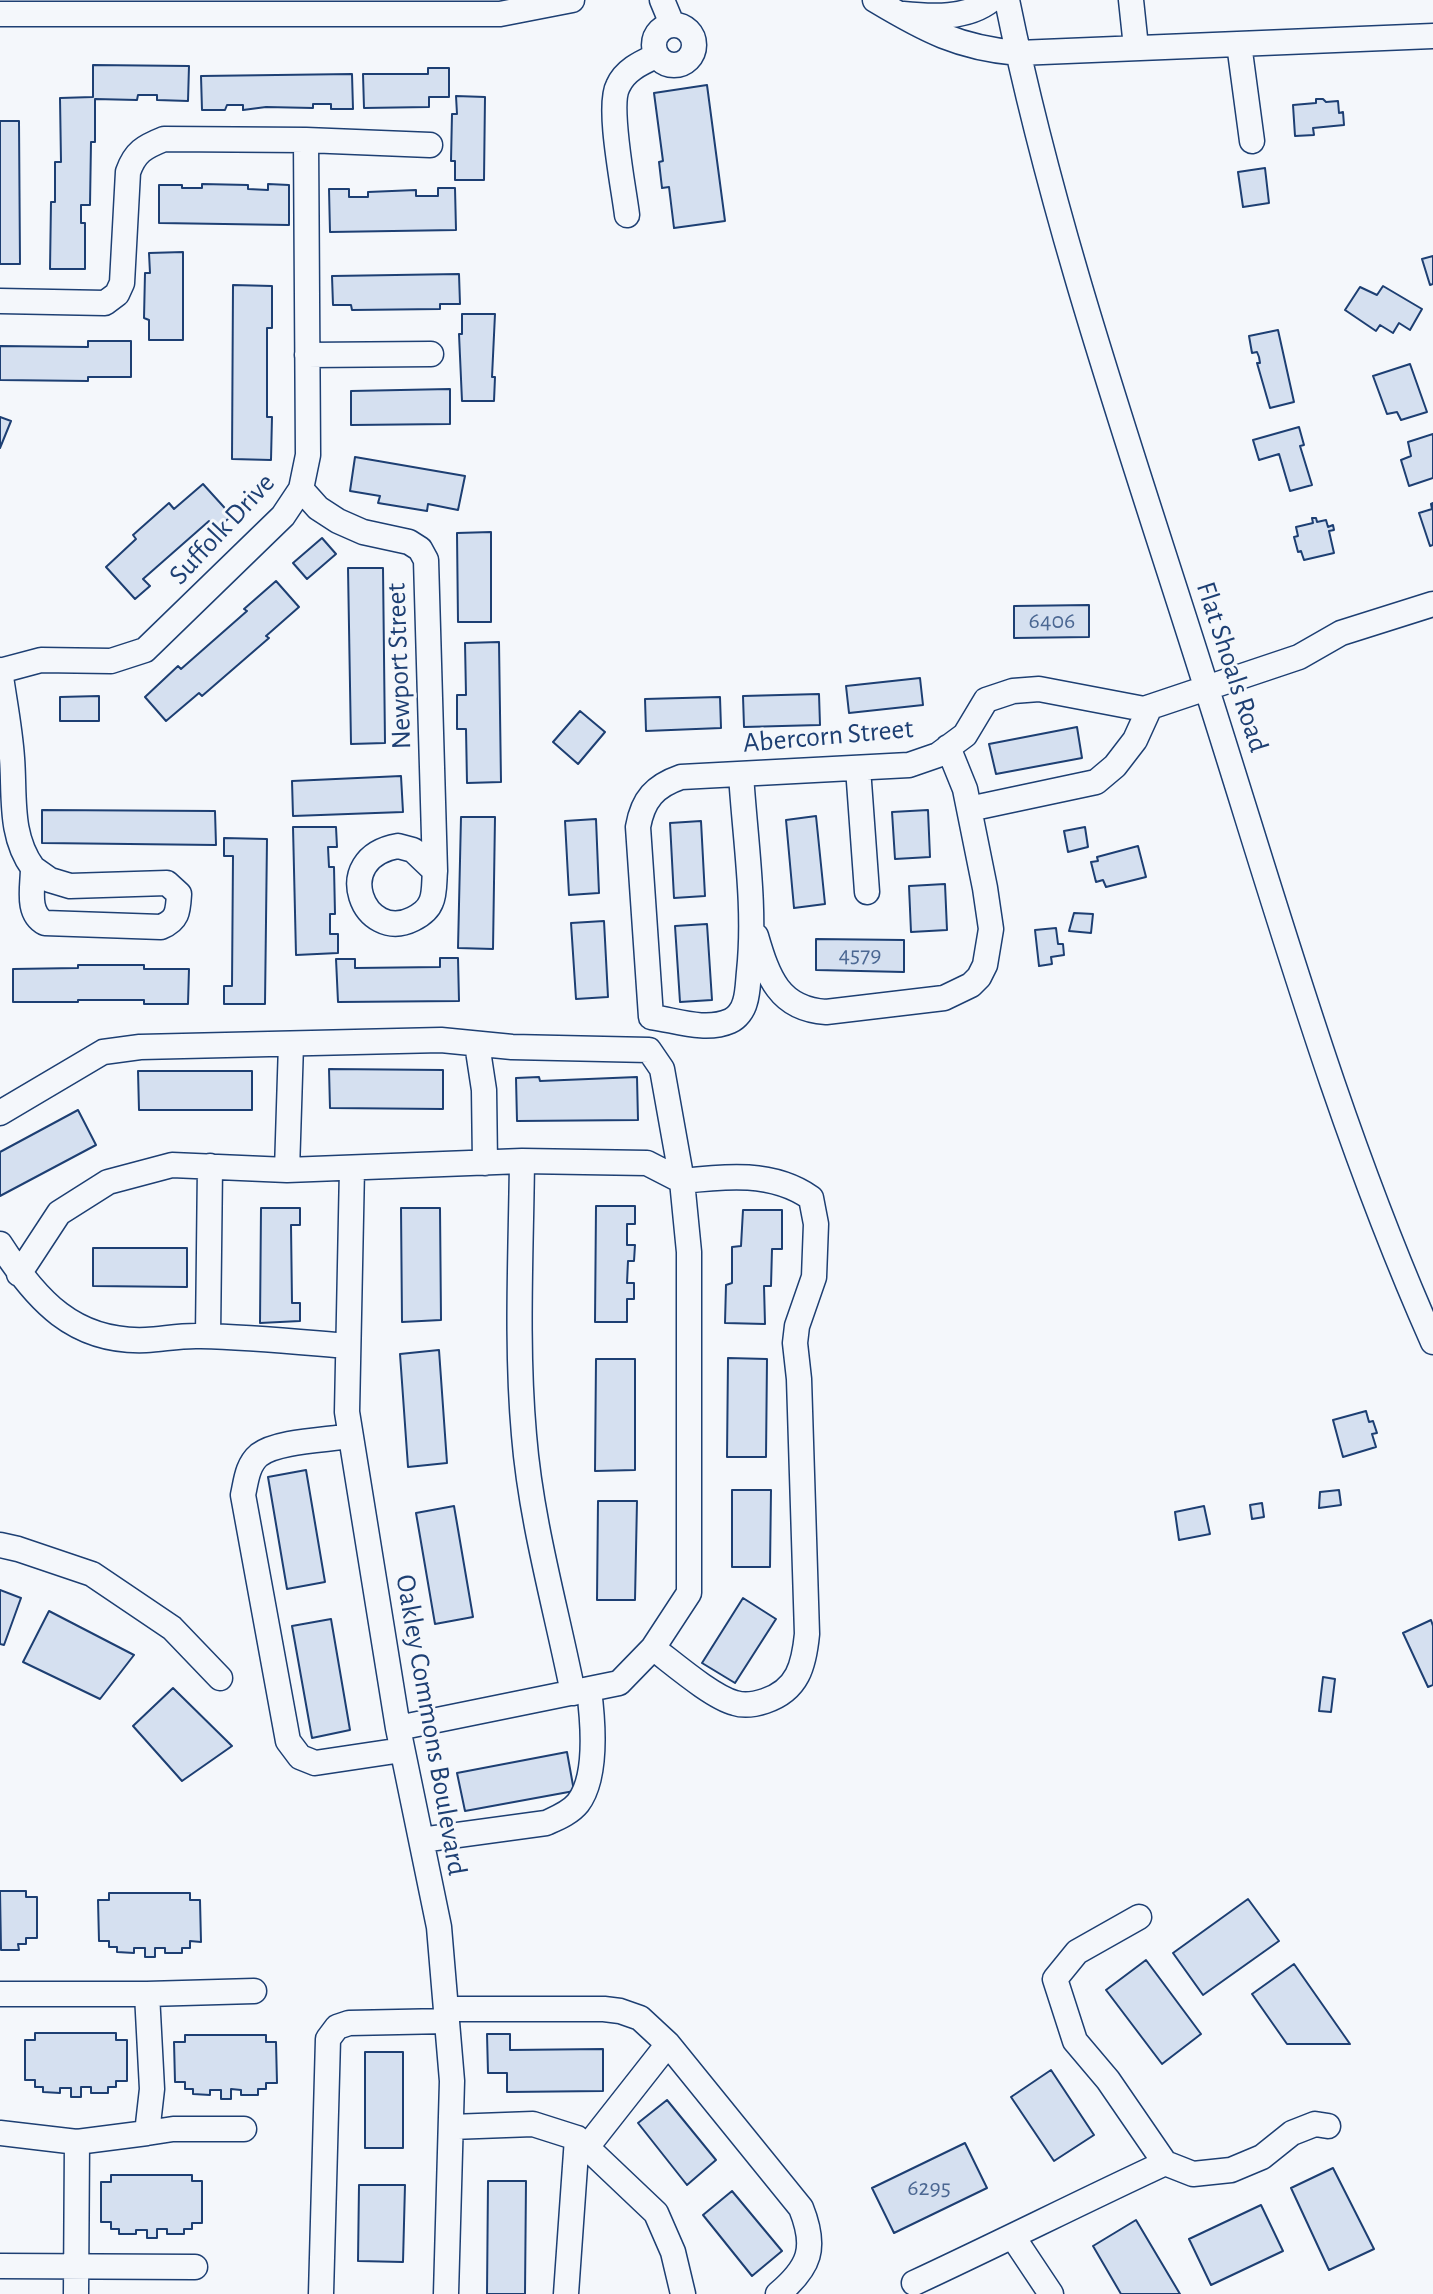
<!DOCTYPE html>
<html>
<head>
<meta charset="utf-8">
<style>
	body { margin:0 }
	canvas { display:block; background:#f4f7fb }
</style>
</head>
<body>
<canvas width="1433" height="2294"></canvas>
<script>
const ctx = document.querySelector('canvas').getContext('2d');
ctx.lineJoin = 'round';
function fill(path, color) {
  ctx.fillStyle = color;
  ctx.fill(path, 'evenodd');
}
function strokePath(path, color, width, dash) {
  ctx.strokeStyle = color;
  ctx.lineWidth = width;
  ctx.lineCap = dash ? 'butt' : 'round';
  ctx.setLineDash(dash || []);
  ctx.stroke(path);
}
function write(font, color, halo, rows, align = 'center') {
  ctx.font = font + ' "Alegreya Sans",sans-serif';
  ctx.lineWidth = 6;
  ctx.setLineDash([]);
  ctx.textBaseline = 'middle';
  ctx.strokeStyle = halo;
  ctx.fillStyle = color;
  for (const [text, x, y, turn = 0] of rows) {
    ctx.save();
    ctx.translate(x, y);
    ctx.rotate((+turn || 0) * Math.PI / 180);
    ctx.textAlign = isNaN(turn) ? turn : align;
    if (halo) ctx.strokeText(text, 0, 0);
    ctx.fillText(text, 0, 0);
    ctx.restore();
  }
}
const building = new Path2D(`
	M93 65 189 66 188 101 157 100V95H138L137 100 95 99V142H91L90 205H81V223H85V269H50L51 202H55V162H61L60 98 93 97Z
	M428 68H449V97H429V107L364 108 363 74H428Z
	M352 74 353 109H331V104H313V108L266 107 243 110V105H227L225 110H202L201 76Z
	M707 85 725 221 674 228 669 187 662 188 659 162 663 161 654 93Z
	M456 96 485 97 484 180H455V161H451L452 114H457Z
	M1316 99H1323L1326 102 1338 101 1339 113 1343 112 1344 125 1313 128 1314 135 1295 136 1293 105 1316 103Z
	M0 121H19L20 264H0Z
	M1265 168 1269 203 1243 207 1238 172Z
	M202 184 248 185V189L268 190V184L289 185V225L159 223V185H182V188H202Z
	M438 188H455L456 230 330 232 329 189H349V197H368V192L416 190V196H438Z
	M183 252V340H149V320L144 318 145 273H150L149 253Z
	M1433 256V284L1430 285 1422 259Z
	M459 274 460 304H440V309L352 310 351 305H333L332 276Z
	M233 285 272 286V328H267V417H272L271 460 232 459Z
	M1383 286 1422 309 1410 330 1399 323 1393 333 1380 325 1376 331 1345 310 1360 287 1377 295Z
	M462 314H495L492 377H495L494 401H462L459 334H462Z
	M1278 330 1294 402 1270 408 1257 363H1260L1259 357 1257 352 1252 353 1249 336Z
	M88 341H131V377H88V381L0 380V346L88 347Z
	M1410 364 1427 412 1401 420 1397 412 1387 414 1373 376Z
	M450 389V424L351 425V391Z
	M0 417 11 421 0 448Z
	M1299 427 1304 445 1300 446 1312 485 1290 491 1279 454 1259 460 1253 440Z
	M1433 434V478L1409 486 1401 460 1411 456 1408 442Z
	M355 457 465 476 458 510 428 504 427 511 378 503 380 496 350 491Z
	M203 484 232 516 215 529 209 521 143 579 150 586 135 599 106 567 136 539 133 535 169 503 174 509Z
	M1433 503V545L1430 546 1419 513 1432 509 1431 504Z
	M1312 518H1316L1317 522 1326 520 1328 527 1333 525 1334 530 1329 531 1334 553 1304 560 1301 551 1298 552 1294 537 1298 536 1296 527 1313 523Z
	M491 532V622H458L457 533Z
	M322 538 336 554 307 579 293 563Z
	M348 568H383L385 743 351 744Z
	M276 581 299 607 266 636 269 638 202 696 199 693 166 721 145 697 178 666 181 669 247 611 244 609Z
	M1089 605V637L1014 638V606Z
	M499 642 501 782 467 783 466 729H457V695H466L465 643Z
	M920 678 923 705 849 713 846 686Z
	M819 694 820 725 744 727 743 696Z
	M99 696V721H60V697Z
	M720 697 721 728 646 731 645 699Z
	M580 711 605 732 578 764 553 742Z
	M1077 727 1082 758 996 774 989 744Z
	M401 776 403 812 293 816 292 781Z
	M42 810 215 811 216 845 42 843Z
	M928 810 930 857 895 859 892 812Z
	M816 816 825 904 794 908 786 820Z
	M461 817H495L493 949 458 948Z
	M596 819 599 893 569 895 565 821Z
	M701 821 705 896 674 898 670 823Z
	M293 827H336L337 847H328L329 867H334L335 914H330V934H338V953L296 955Z
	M1085 827 1088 847 1068 852 1064 831Z
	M224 838 267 839 265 1004H224V986H232L233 856H224Z
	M1138 846 1146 877 1106 887 1103 880 1096 882 1091 862 1098 861 1097 857Z
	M945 884 947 930 911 932 909 886Z
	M1074 913 1093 914 1091 933 1069 931Z
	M604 921 608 997 576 999 571 923Z
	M707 924 712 1000 680 1002 675 926Z
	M1056 928 1058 944H1063L1064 955 1051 957 1052 964 1039 966 1035 930Z
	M816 939 904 940V972L816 970Z
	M440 958H458L459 1001 338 1002 336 959H355V968L440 967Z
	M78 965H144V969H189L188 1004H144V1000H78V1002H13V969L78 968Z
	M329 1069 443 1070V1109L330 1108Z
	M138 1071H252V1110H139Z
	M539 1077 540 1081 637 1077 638 1120 517 1121 516 1078Z
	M78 1110 96 1145 0 1196V1152Z
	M596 1206H635V1224H627V1245H635L634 1261H628L627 1283H634V1299H627V1322H595Z
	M261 1208H300V1225H291L292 1303H300V1321L260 1323Z
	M401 1208H440L441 1320 402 1322Z
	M743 1210H782V1249H772L771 1286H764L765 1324 725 1323 726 1285 732 1283V1247L741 1246Z
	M93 1248H187V1287L93 1286Z
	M439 1350 447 1463 408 1467 400 1354Z
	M728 1358 767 1359 766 1457H727Z
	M596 1359H635V1470L595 1471Z
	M1366 1411 1369 1422 1373 1421 1377 1433 1372 1434 1376 1447 1343 1457 1333 1420Z
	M306 1470 325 1582 287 1589 268 1477Z
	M732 1490H771L770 1567H732Z
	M1339 1490 1341 1505 1319 1508 1320 1492Z
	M598 1501H637L635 1600H597Z
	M1262 1503 1264 1517 1252 1519 1250 1505Z
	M454 1506 473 1617 435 1624 416 1513Z
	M1204 1506 1210 1534 1179 1540 1175 1512Z
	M0 1590 21 1598 4 1645 0 1644Z
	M743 1598 776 1619 735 1683 702 1663Z
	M49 1611 134 1655 100 1699 23 1662Z
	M331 1619 350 1730 312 1738 292 1626Z
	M1431 1620 1433 1626V1685L1428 1687 1403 1633Z
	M1323 1677 1335 1679 1331 1712 1319 1711Z
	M173 1688 232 1746 182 1781 133 1726Z
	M567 1752 574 1791 465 1811 457 1773Z
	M0 1891H26V1897H37V1938H26V1944H18L19 1950H1Z
	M109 1893H190V1900H200L201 1942 190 1941V1948H182V1953H165V1948H155V1957H145V1948H134V1953L117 1952V1947H109V1941H99L98 1900H109Z
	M1248 1899 1279 1941 1203 1995 1173 1953Z
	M1146 1960 1201 2034 1162 2064 1106 1990Z
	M1294 1964 1350 2044H1287L1252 1994Z
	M35 2033H116V2040H127V2081H116V2087H108V2093H91V2087H81V2097H71V2088H60V2093L43 2092V2087H35V2080H25V2040H35Z
	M487 2034H510V2050L603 2049V2091L507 2092V2073H488Z
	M185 2035H266V2042H276L277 2083H266V2089H258V2095H241V2090L231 2089V2099H221V2090H210V2095L193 2094V2089H185V2082H175L174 2042H185Z
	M365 2052H403V2148H365Z
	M1051 2070 1094 2135 1054 2161 1011 2097Z
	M667 2100 716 2160 687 2185 638 2123Z
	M965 2143 987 2188 894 2233 872 2188Z
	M1333 2168 1374 2249 1329 2270 1291 2188Z
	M111 2175H192V2181H202V2223H192V2229H184V2234H167V2229H157V2238H147V2230H136V2234H119V2229H111V2222H101V2182H111Z
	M488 2181H526L525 2294H487Z
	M359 2185H405L403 2262 358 2261Z
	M732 2191 782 2251 752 2276 703 2215Z
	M1261 2205 1283 2251 1211 2285 1189 2239Z
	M1136 2220 1180 2294H1121L1093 2246Z`);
const minor = new Path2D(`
	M662 0 672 24
	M875 0C925 30 959 48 1018 53L1433 36
	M1007 0C1054 231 1133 455 1204 680 1275 902 1338 1129 1433 1342
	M1131 0 1136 47
	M0 14H500L572 0
	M903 14C932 17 967 19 991 0
	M654 45a20 20 0 1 1 40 0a20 20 0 1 1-40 0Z
	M1239 44 1252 141
	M627 215C624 189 607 106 618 86 625 70 641 63 656 56
	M0 301 105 303 117 294 122 283 128 172C135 152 144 147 164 139L306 140 430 145
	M307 355 431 354
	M301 489 318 508 338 521 363 532 409 542 420 549 426 560 435 871
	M0 670C4 699 10 728 12 758 15 796 9 835 33 868
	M0 671 41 660 111 661 145 650 283 516 301 489 308 455 306 140
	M858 768 867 892
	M741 774C745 839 756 907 749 972 748 981 748 993 745 1002 743 1010 737 1018 730 1021 705 1032 675 1020 651 1017L638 827C643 799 655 786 681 777L909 765 938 755 965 735 986 700 1013 691 1039 689 1144 709 1299 657 1341 633 1433 604
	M969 809 1096 782 1115 766 1135 740 1150 707
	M398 846 413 850 435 871C434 880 435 894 431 902 428 910 421 915 413 919 364 944 329 858 398 846Z
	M33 868 50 880 70 886 167 883 179 894C178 911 178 920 161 927L45 923C26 913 33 887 33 868Z
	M756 936C768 977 779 1009 826 1012L944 998 971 985 979 977 985 965 991 929 985 888 965 789 948 747
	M477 1044 484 1090 485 1163
	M0 1113 103 1052 140 1047 441 1040 512 1047 649 1050 662 1069 682 1181C725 1176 773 1171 811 1198L816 1224 814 1277 797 1326 795 1343 799 1379 807 1634C804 1665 798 1690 765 1701 756 1704 744 1706 735 1703 712 1697 673 1663 653 1648
	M522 1161C521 1252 516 1345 524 1435 531 1522 556 1608 573 1693
	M352 1168 347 1412 398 1728 439 1927 452 2081 446 2294
	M287 1170 291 1044
	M0 1244C36 1300 74 1343 146 1340 164 1339 182 1335 201 1336 250 1337 299 1342 348 1346
	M19 1274 59 1213 108 1182 172 1165 287 1170 522 1161 647 1163 682 1181 689 1252V1593L653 1648 619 1683 398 1728
	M208 1336 210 1166
	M350 1436C327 1440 277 1441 259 1455 247 1465 246 1482 243 1495L288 1741 300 1757 315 1763 402 1750
	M0 1545 18 1549 92 1574 172 1628 220 1678
	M421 1840 546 1823C557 1818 570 1813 578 1803 598 1777 593 1721 589 1690
	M1139 1917 1077 1952 1055 1979 1075 2041 1108 2080 1165 2163 1193 2174 1231 2170 1262 2157 1292 2133 1315 2124 1328 2126
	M0 1994H147L152 2089 147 2133 77 2142 0 2133
	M147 1994 254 1991
	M446 2009H604L620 2011 640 2018 668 2044 801 2208C817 2248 810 2267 778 2294
	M451 2127 533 2124 577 2138 656 2213 673 2252 683 2294
	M147 2133 173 2129H244
	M587 2147 668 2044
	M1013 2237 1051 2294
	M0 2266 195 2267
	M914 2283C998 2244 1081 2202 1165 2163
	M76 2294 77 2142
	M321 2294 328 2039 337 2027 349 2023 447 2021
	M566 2294 577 2138`);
const numberNames = [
	["6406",1052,621],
	["4579",860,955],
	["6295",929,2188]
];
const streetNames = [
	["Suffolk Drive",222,529,-47],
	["Newport Street",399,666,-92],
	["Flat Shoals Road",1232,667,72],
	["Abercorn Street",828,736,-5],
	["Oakley Commons Boulevard",431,1725,80]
];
fill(building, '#d5e0f0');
strokePath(building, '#1d3f73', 2);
strokePath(minor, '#1d3f73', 27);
strokePath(minor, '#f4f7fb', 24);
write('24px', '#4b6792', null, numberNames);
write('28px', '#1d3f73', '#f4f7fb', streetNames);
</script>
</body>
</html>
